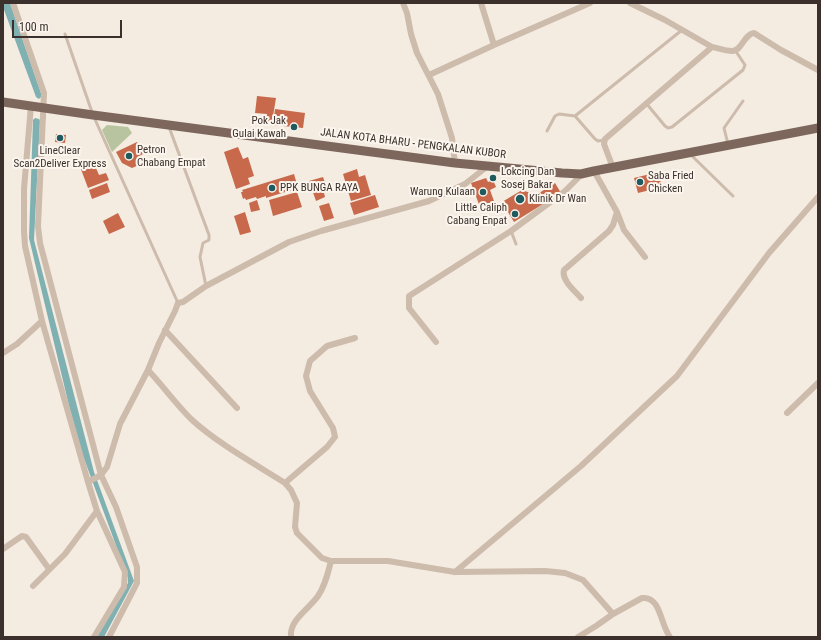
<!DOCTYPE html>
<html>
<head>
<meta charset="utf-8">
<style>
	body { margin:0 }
	#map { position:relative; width:821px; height:640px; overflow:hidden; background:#f4ebe1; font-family:"Roboto Condensed",sans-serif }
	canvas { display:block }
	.frame { position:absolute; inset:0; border:4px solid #3b302b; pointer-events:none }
	.scale { position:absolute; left:12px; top:20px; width:110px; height:18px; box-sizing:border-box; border:2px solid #3b302b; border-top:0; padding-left:5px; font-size:12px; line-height:14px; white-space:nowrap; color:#3b302b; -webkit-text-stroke:3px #fbf5ee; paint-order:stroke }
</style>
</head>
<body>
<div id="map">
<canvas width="821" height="640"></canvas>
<div class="frame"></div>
<div class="scale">100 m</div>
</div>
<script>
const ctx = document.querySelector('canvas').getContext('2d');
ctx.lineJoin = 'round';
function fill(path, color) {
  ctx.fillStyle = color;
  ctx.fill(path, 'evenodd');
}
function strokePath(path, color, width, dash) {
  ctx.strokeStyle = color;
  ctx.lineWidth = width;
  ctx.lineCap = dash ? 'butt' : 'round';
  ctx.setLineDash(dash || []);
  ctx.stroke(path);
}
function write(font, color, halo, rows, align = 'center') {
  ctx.font = font + ' "Roboto Condensed",sans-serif';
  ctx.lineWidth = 4;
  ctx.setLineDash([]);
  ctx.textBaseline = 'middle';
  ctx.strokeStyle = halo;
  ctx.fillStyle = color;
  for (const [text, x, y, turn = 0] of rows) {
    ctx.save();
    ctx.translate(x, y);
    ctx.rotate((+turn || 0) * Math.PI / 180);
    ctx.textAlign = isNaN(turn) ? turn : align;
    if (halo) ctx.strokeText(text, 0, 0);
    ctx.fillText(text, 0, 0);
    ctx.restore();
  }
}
const green = new Path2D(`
	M107 125 128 127 132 133 112 152 102 130Z`);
const water = new Path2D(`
	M3 3H10L42 96 39 99 36 97 3 7Z
	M35 118 39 119 40 121 34 240 94 472 134 581 104 637H97L128 583V578L79 445 70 410 29 238 33 120Z`);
const building = new Path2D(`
	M257 96 276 98 272 122 266 121 267 114 255 113Z
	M275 109 305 113 303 128 273 125Z
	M56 134 66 135 65 143 55 142Z
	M137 142 143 154 137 157 141 164 132 168 122 163 116 152Z
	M238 147 243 159 248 157 254 176 248 178 250 184 236 189 224 152Z
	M92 159 99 175 106 173 109 180 88 188 79 164Z
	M357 169 359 177 365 175 371 195 351 201 343 174Z
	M658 172 662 187 638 193 634 178Z
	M294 174 298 188 266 198V196L257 199 256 197 246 200 245 198 243 199 241 192H243L242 190Z
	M323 177 328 192 324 193 325 197 316 201 309 181Z
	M486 178 488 182 493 180 496 187 490 190 494 201 480 207 471 183Z
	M107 183 110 192 92 199 89 190Z
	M555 183 561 193 514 222 502 202 522 190 536 195Z
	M297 192 302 207 273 216 269 200Z
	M375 195 379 207 354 215 350 203Z
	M257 200 260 210 251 212 249 203Z
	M329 203 334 218 324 221 319 206Z
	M245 212 251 232 240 235 234 216Z
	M118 213 125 227 109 234 103 221Z`);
const service = new Path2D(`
	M65 34 93 115 178 303
	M646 103 665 126 668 128 672 127 743 70 745 65 735 50
	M169 127 209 235V240L203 243 200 257 206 286
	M547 131 555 116 559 114 575 116
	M604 140 598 141 595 139 575 116 682 30
	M728 144 724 128 743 101
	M690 154 733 196
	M511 231 516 244`);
const minor = new Path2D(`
	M13 3 44 93 38 226 40 243 101 475 116 507 137 567V583L135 587 109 637
	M403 3 407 13 411 34 417 53 438 94 452 138 455 163
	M481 3 494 45
	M630 3 665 20 712 47
	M429 75 494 45 590 3
	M31 105 24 189V231L25 246 42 321 88 482 97 511 125 572 124 587 94 637
	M613 168 604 144 605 139 712 47C718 48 725 51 732 51 742 51 744 34 754 33L781 50 818 70
	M617 212 624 230 645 257
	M581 298C575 291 561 280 564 270L609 231 613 225 617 212 594 171
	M165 330 237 408
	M436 342 409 308V296L511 231 564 192 583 173
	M3 353 17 344 42 321
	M148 370C163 386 176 404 191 419 217 443 255 464 285 483L291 490 297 503 295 527 297 533 322 558 331 561H388L455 572 545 571 565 573 583 580 613 614 642 598C661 596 660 624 670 637
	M787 413 818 383
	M88 482 101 475 107 467 120 424 148 370 159 343 175 311 178 303 183 302 206 286 289 242 321 231 429 201 465 184 489 165
	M285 483 327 447 335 437 333 428 310 391 306 376 310 361 327 346 355 338
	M3 549 19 538 22 536 26 537 49 569
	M455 572 581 466 677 376 769 253 818 197
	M33 586 65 554 97 511
	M291 637C289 620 309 609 318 596 325 586 328 573 331 561
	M578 637 596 626 613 614`);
const primary = new Path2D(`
	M3 102 93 115 455 163 562 173 581 174 594 171 818 128`);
const markers = [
	[294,127,4,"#1f5a5e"],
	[60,138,4,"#1f5a5e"],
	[129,156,4,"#1f5a5e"],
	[493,178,4,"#1f5a5e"],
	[640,182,4,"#1f5a5e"],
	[272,188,4,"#1f5a5e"],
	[483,192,4,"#1f5a5e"],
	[520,199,5,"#1f5a5e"],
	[515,214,4,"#1f5a5e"]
];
const poiNames = [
	["Pok Jak",286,121,"right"],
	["Gulai Kawah",286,134,"right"],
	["Petron",137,150],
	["Chabang Empat",137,163],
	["LineClear",60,151,"center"],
	["Scan2Deliver Express",60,164,"center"],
	["Lokcing Dan",501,172],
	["Sosej Bakar",501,185],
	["Saba Fried",648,176],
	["Chicken",648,189],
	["PPK BUNGA RAYA",280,188],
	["Warung Kulaan",475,192,"right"],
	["Klinik Dr Wan",529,199],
	["Little Caliph",507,208,"right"],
	["Cabang Enpat",507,221,"right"]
];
const streetNames = [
	["JALAN KOTA BHARU - PENGKALAN KUBOR",413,144,7]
];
fill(green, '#b8c4a0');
fill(water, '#7fb0b2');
fill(building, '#c8694b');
strokePath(service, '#cdbbac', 3);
strokePath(minor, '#cdbbac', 6);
strokePath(primary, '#7d675c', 9);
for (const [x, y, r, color] of markers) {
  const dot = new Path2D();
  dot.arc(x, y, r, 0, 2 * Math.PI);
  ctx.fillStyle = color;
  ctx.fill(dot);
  strokePath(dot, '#fbf5ee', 1.5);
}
write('11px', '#3b302b', '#fbf5ee', poiNames, 'left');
write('11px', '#3b302b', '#fbf5ee', streetNames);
</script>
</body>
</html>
